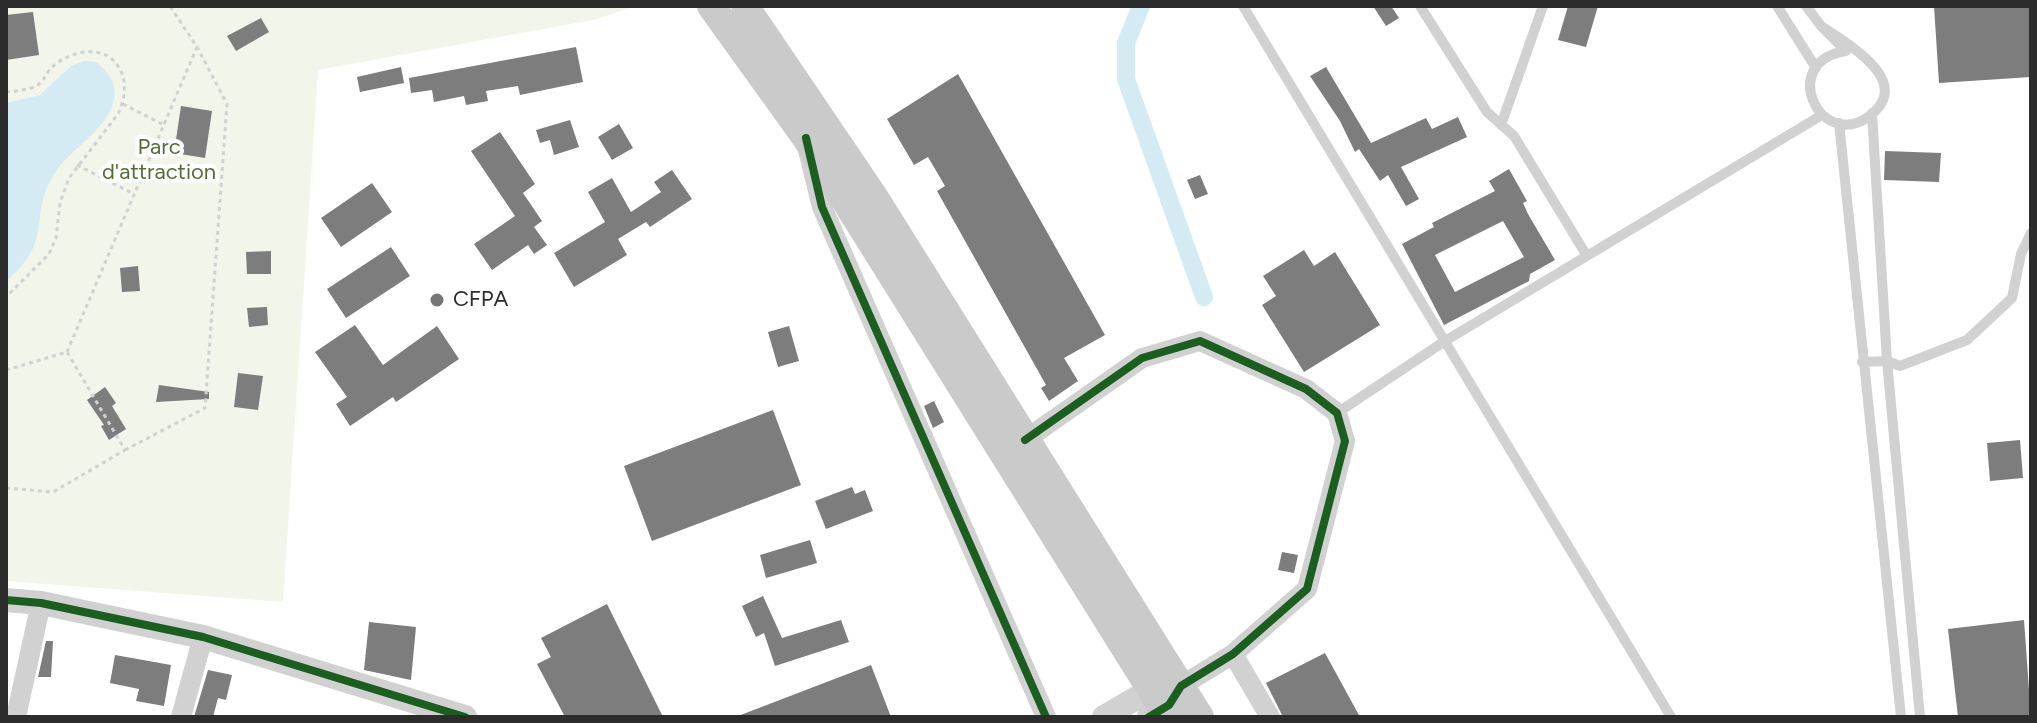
<!DOCTYPE html>
<html>
<head>
<meta charset="utf-8">
<style>
	body { margin:0 }
	#map { position:relative; width:2037px; height:723px; overflow:hidden; background:#fff; font-family:Figtree,sans-serif }
	canvas { display:block }
	.frame { position:absolute; inset:0; border:8px solid #2c2c2c; pointer-events:none }
</style>
</head>
<body>
<div id="map">
<canvas width="2037" height="723"></canvas>
<div class="frame"></div>
</div>
<script>
const ctx = document.querySelector('canvas').getContext('2d');
ctx.lineJoin = 'round';
function fill(path, color) {
  ctx.fillStyle = color;
  ctx.fill(path, 'evenodd');
}
function strokePath(path, color, width, dash) {
  ctx.strokeStyle = color;
  ctx.lineWidth = width;
  ctx.lineCap = dash ? 'butt' : 'round';
  ctx.setLineDash(dash || []);
  ctx.stroke(path);
}
function write(font, color, halo, rows, align = 'center') {
  ctx.font = font + ' Figtree,sans-serif';
  ctx.lineWidth = 8;
  ctx.setLineDash([]);
  ctx.textBaseline = 'middle';
  ctx.strokeStyle = halo;
  ctx.fillStyle = color;
  for (const [text, x, y, turn = 0] of rows) {
    ctx.save();
    ctx.translate(x, y);
    ctx.rotate((+turn || 0) * Math.PI / 180);
    ctx.textAlign = isNaN(turn) ? turn : align;
    if (halo) ctx.strokeText(text, 0, 0);
    ctx.fillText(text, 0, 0);
    ctx.restore();
  }
}
const green = new Path2D(`
	M6 6H636L593 20 318 70 283 602 6 581Z`);
const water = new Path2D(`
	M84 61 96 62C108 71 117 83 114 99 107 132 69 148 53 176 28 217 55 240 6 281V103L40 95 71 66Z`);
const canal = new Path2D(`
	M1141 6 1126 43V79L1204 297`);
const building = new Path2D(`
	M1373 6H1391L1399 18 1386 26Z
	M1568 6H1598L1586 47 1558 40Z
	M1934 6H2031V77L1939 83Z
	M33 12 39 55 6 60V15Z
	M261 18 269 32 236 51 227 36Z
	M576 47 583 82 520 95 518 86 486 91 488 101 466 105 464 96 434 102 432 90 411 93 409 78Z
	M401 67 404 83 360 92 357 77Z
	M1326 67 1371 143 1426 118 1432 129 1458 117 1467 137 1401 167 1419 199 1406 206 1388 175 1380 181 1359 149 1355 152 1340 121 1310 76Z
	M958 74 1105 335 1064 358 1078 381 1049 401 1041 388 1046 385 937 191 945 186 928 157 914 165 887 119Z
	M181 106 212 111 205 158 174 153Z
	M570 120 579 147 554 155 550 140 540 143 536 130Z
	M619 124 633 148 612 160 598 137Z
	M500 132 535 184 523 193 542 221 534 227 547 245 534 254 528 245 492 270 474 244 515 216 471 151Z
	M1885 151 1941 153 1939 182 1884 180Z
	M1509 169 1527 201 1523 203 1528 214 1555 260 1530 274 1529 281 1444 325 1402 244 1434 227 1432 223 1495 191 1489 181ZM1503 221 1524 257 1455 292 1435 255Z
	M672 170 692 199 650 227 646 222 618 239 627 255 574 287 554 253 605 222 588 192 612 178 631 212 661 192 654 182Z
	M1200 175 1208 194 1195 199 1187 180Z
	M372 183 392 212 341 247 321 218Z
	M391 247 410 276 346 318 327 289Z
	M1304 250 1314 266 1335 252 1380 325 1304 372 1262 305 1276 296 1263 276Z
	M271 251V274H247L246 252Z
	M138 266 140 291 122 292 120 268Z
	M267 307 268 325 249 327 247 308Z
	M355 325 383 365 437 326 459 359 396 402 393 397 350 426 336 404 347 397 315 352Z
	M789 326 799 361 778 367 768 332Z
	M238 373 263 376 258 410 234 407Z
	M159 385 209 392V399L156 402Z
	M105 387 116 403 112 406 126 429 109 440 101 426 104 425 87 400Z
	M934 401 944 422 933 428 924 406Z
	M773 410 801 485 652 541 624 466Z
	M2020 440 2023 478 1990 481 1987 443Z
	M852 487 855 494 865 490 873 511 826 529 815 501Z
	M810 540 817 563 766 578 760 555Z
	M1282 552 1298 555 1294 573 1278 570Z
	M763 596 782 638 841 620 849 642 775 666 764 633 756 637 742 606Z
	M607 604 663 717H565L537 664 551 657 541 638Z
	M2024 620 2031 717H1958L1948 629Z
	M369 622 416 627 411 680 364 670Z
	M46 641H53L51 677H38Z
	M1325 653 1360 717H1283L1266 683Z
	M115 655 171 665 164 706 136 701 139 689 110 683Z
	M871 665 891 717H738V716Z
	M208 670 232 675 226 700 218 698 213 717H194Z`);
const path = new Path2D(`
	M6 92C16 91 28 90 36 86 44 82 46 73 52 67 70 51 103 43 118 66 128 80 125 100 118 114L69 178 60 203 56 238 49 254 6 297
	M123 104 162 124
	M77 165 134 194
	M67 352 197 47 170 6
	M6 370 67 352
	M125 450 205 408 227 104 197 47
	M6 488 53 492 125 450 67 352`);
const service = new Path2D(`
	M1243 6 1671 717
	M1420 6 1487 112 1514 136 1587 256
	M1777 6 1816 68
	M1806 6 1821 26
	M1821 26C1846 43 1917 82 1868 117 1819 151 1778 61 1846 51Z
	M1872 113 1887 361 1920 717
	M1839 123 1901 717
	M1501 125 1543 6
	M1862 362 1887 361 1900 366 1967 340 2012 298 2021 254 2031 233
	M1337 413 1445 341 1822 115`);
const minor = new Path2D(`
	M808 150 822 207 1046 717
	M1025 440 1142 358 1200 341 1306 389 1337 413 1345 441 1307 589 1233 654 1181 686
	M1233 654 1270 717
	M16 717 41 603
	M181 717 203 637`);
const tertiary = new Path2D(`
	M6 600 41 603 203 637 465 717
	M1104 717 1157 686H1181L1169 705 1149 717`);
const secondary = new Path2D(`
	M711 6 806 138 1168 717
	M745 6 873 195 1200 717`);
const cycleway = new Path2D(`
	M806 138 822 207 1046 717
	M1025 440 1142 358 1200 341 1306 389 1337 413 1345 441 1307 589 1233 654 1181 686 1169 705 1149 717
	M6 600 41 603 203 637 465 717`);
const markers = [
	[437,300,8,"#767676"]
];
const parkNames = [
	["Parc",159,148],
	["d'attraction",159,173]
];
const poiNames = [
	["CFPA",453,300]
];
fill(green, '#f1f5ea');
fill(water, '#d4ebf3');
strokePath(canal, '#d4ebf3', 18);
fill(building, '#7d7d7d');
strokePath(path, '#d1d1d1', 3, [4, 4]);
strokePath(service, '#d1d1d1', 10);
strokePath(minor, '#d1d1d1', 20);
strokePath(tertiary, '#d1d1d1', 24);
strokePath(secondary, '#cacaca', 28);
strokePath(cycleway, '#1b5e20', 8);
for (const [x, y, r, color] of markers) {
  const dot = new Path2D();
  dot.arc(x, y, r, 0, 2 * Math.PI);
  ctx.fillStyle = color;
  ctx.fill(dot);
  strokePath(dot, '#fff', 3);
}
write('22px', '#556c36', '#fff', parkNames);
write('22px', '#2c2c2c', '#fff', poiNames, 'left');
</script>
</body>
</html>
